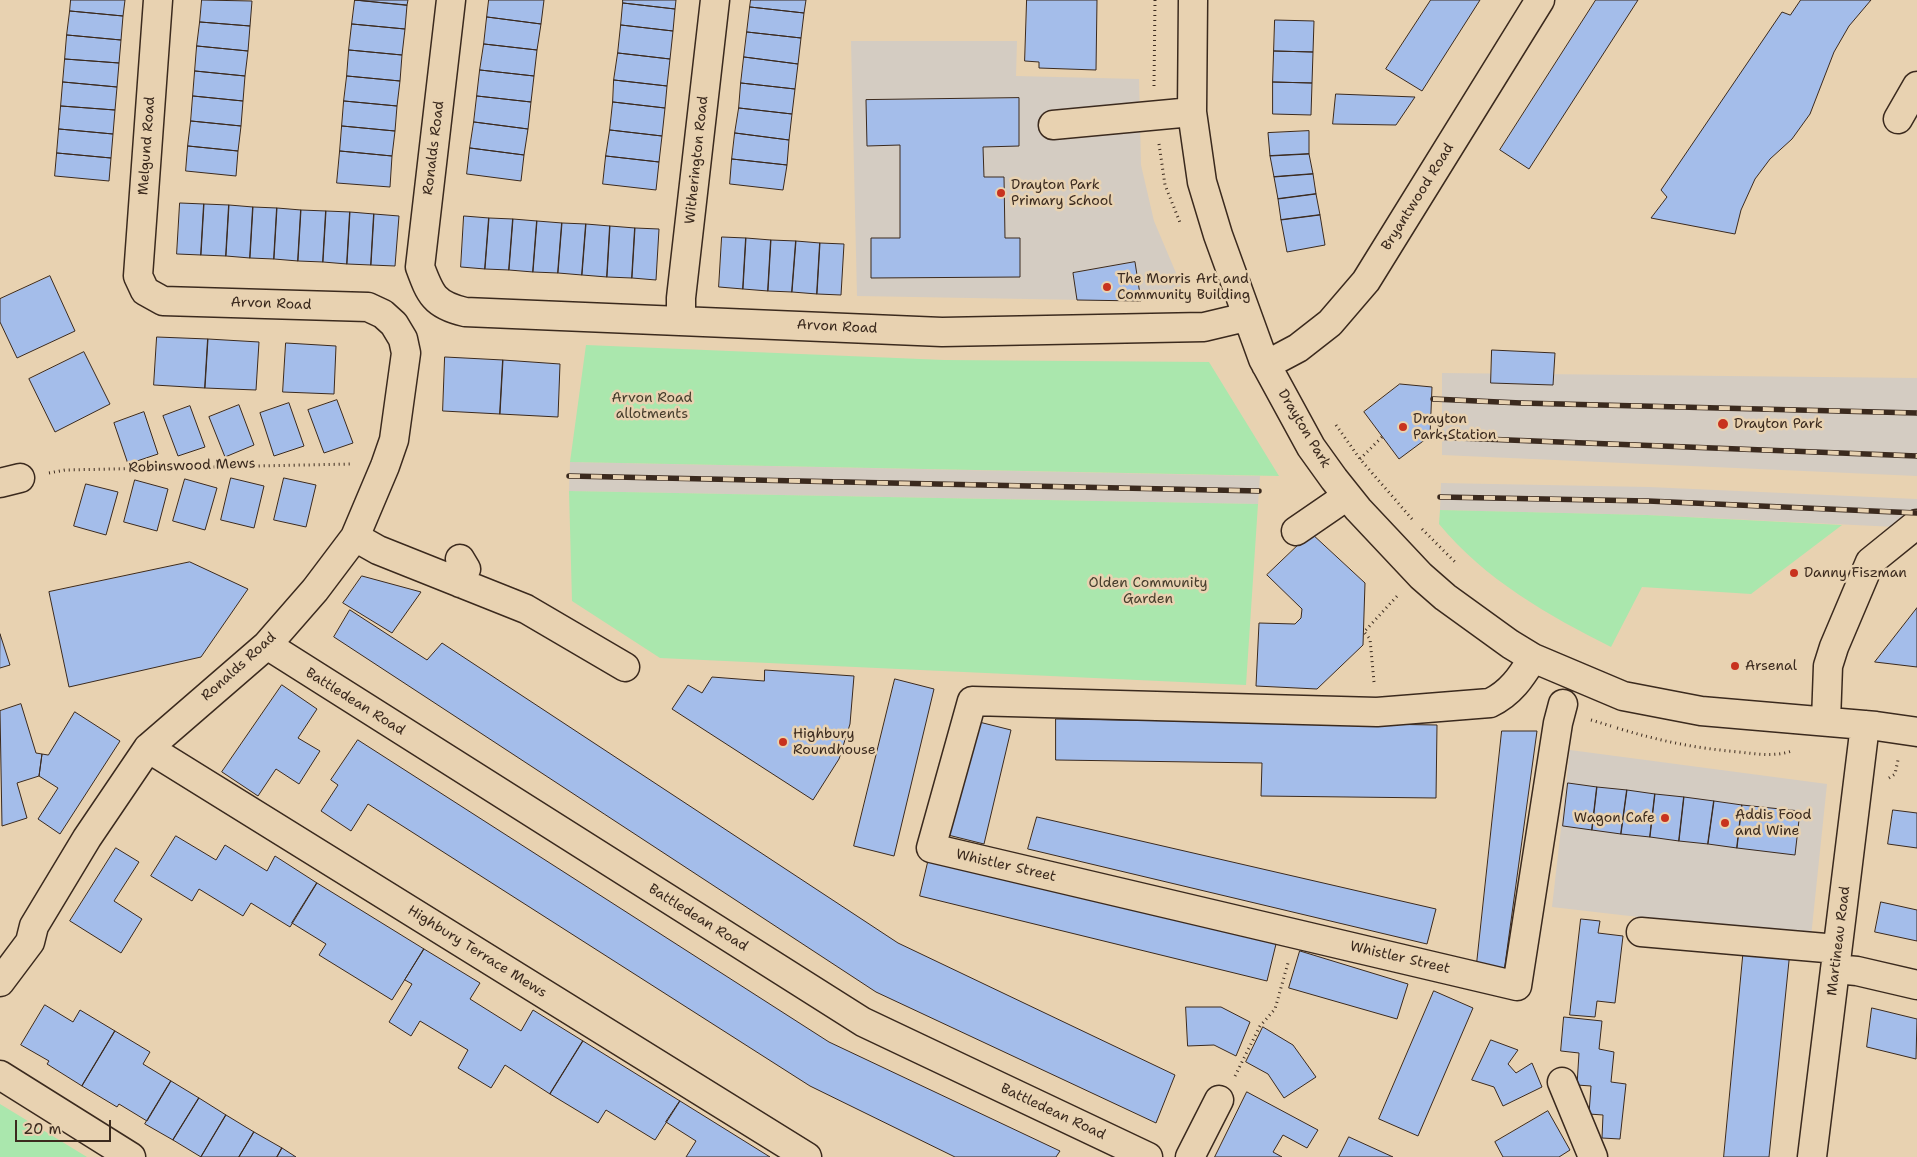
<!DOCTYPE html>
<html>
<head>
<meta charset="utf-8">
<style>
	body { margin:0 }
	#map { position:relative; width:1917px; height:1157px; overflow:hidden; background:#e8d2b1; font-family:"Shantell Sans",sans-serif }
	canvas { display:block }
	.scale { position:absolute; left:15px; top:1120px; width:96px; height:22px; box-sizing:border-box; border:2px solid #3b2a1e; border-top:0; padding-left:6px; font-size:15px; line-height:18px; white-space:nowrap; color:#3b2a1e; -webkit-text-stroke:4px #e8d2b1; paint-order:stroke }
</style>
</head>
<body>
<div id="map">
<canvas width="1917" height="1157"></canvas>
<div class="scale">20 m</div>
</div>
<script>
const ctx = document.querySelector('canvas').getContext('2d');
ctx.lineJoin = 'round';
function fill(path, color) {
  ctx.fillStyle = color;
  ctx.fill(path, 'evenodd');
}
function strokePath(path, color, width, dash) {
  ctx.strokeStyle = color;
  ctx.lineWidth = width;
  ctx.lineCap = dash ? 'butt' : 'round';
  ctx.setLineDash(dash || []);
  ctx.stroke(path);
}
function write(font, color, halo, rows, align = 'center') {
  ctx.font = font + ' "Shantell Sans",sans-serif';
  ctx.lineWidth = 5;
  ctx.setLineDash([]);
  ctx.textBaseline = 'middle';
  ctx.strokeStyle = halo;
  ctx.fillStyle = color;
  for (const [text, x, y, turn = 0] of rows) {
    ctx.save();
    ctx.translate(x, y);
    ctx.rotate((+turn || 0) * Math.PI / 180);
    ctx.textAlign = isNaN(turn) ? turn : align;
    if (halo) ctx.strokeText(text, 0, 0);
    ctx.fillText(text, 0, 0);
    ctx.restore();
  }
}
const built = new Path2D(`
	M851 41H1017L1016 76 1139 79 1141 165 1154 221 1187 299 1141 301 857 296Z
	M1442 373 1917 378V476L1442 455Z
	M570 462 1260 476 1258 504 569 491Z
	M1441 483 1649 487 1917 499V528L1647 515 1440 510Z
	M1570 750 1827 784 1811 937 1552 907Z`);
const green = new Path2D(`
	M586 345 944 360 1209 362 1279 476 570 462Z
	M569 491 1258 504 1246 685 660 658 572 601Z
	M1440 510 1647 515 1842 525 1751 594 1642 587 1611 647C1549 616 1484 579 1439 524Z
	M0 1104 87 1157H0Z`);
const building = new Path2D(`
	M71 0H125L123 16 70 11Z
	M202 0 252 1 250 26 200 22Z
	M355 0H408L407 5Z
	M355 0 407 5 405 29 352 24Z
	M489 0H544L541 24 487 17Z
	M623 0H676L675 9 623 3Z
	M751 0H806L804 13 750 7Z
	M1027 0H1097L1096 70 1039 68V62L1025 61Z
	M1431 0H1480L1422 91 1386 69Z
	M1596 0H1638L1529 169 1500 150Z
	M1801 0H1871L1849 26 1834 52 1810 114 1792 139 1770 159 1755 179 1741 210 1735 234 1651 218 1667 197 1661 190 1782 12 1790 15Z
	M623 3 675 9 673 31 621 25Z
	M750 7 804 13 801 38 747 32Z
	M70 11 123 16 121 40 67 35Z
	M487 17 541 24 537 50 484 44Z
	M1275 20 1314 21 1313 52 1274 51Z
	M200 22 250 26 248 51 197 46Z
	M352 24 405 29 402 55 349 50Z
	M621 25 673 31 670 59 618 53Z
	M747 32 801 38 798 64 744 57Z
	M67 35 121 40 119 63 65 59Z
	M484 44 537 50 534 76 480 70Z
	M197 46 248 51 245 76 195 71Z
	M349 50 402 55 400 81 347 76Z
	M1274 51 1313 52 1312 83 1273 82Z
	M618 53 670 59 667 86 614 80Z
	M744 57 798 64 795 89 741 83Z
	M65 59 119 63 117 87 63 82Z
	M480 70 534 76 531 102 477 96Z
	M195 71 245 76 243 101 193 96Z
	M347 76 400 81 397 106 344 101Z
	M614 80 667 86 665 108 613 102Z
	M63 82 117 87 115 110 61 106Z
	M1273 82 1312 83 1311 115 1273 114Z
	M741 83 795 89 792 114 739 108Z
	M1336 94 1415 97 1396 125 1333 124Z
	M193 96 243 101 241 126 191 121Z
	M477 96 531 102 528 129 474 122Z
	M1019 98V146L983 147 984 177H1004L1005 238H1020V277L871 278V238H900V145L867 146 866 100Z
	M344 101 397 106 395 131 342 126Z
	M613 102 665 108 662 136 610 130Z
	M61 106 115 110 113 134 59 129Z
	M739 108 792 114 789 140 735 133Z
	M191 121 241 126 238 151 188 146Z
	M474 122 528 129 524 155 470 148Z
	M342 126 395 131 392 156 340 151Z
	M59 129 113 134 111 158 57 153Z
	M610 130 662 136 659 162 606 156Z
	M1309 131V154L1270 156 1268 133Z
	M735 133 789 140 787 165 732 159Z
	M188 146 238 151 236 176 186 171Z
	M470 148 524 155 521 181 467 174Z
	M340 151 392 156 390 187 337 183Z
	M57 153 111 158 109 181 55 176Z
	M1309 154 1313 174 1274 177 1270 156Z
	M606 156 659 162 656 190 603 184Z
	M732 159 787 165 783 190 730 184Z
	M1313 174 1316 194 1278 199 1274 177Z
	M1316 194 1320 215 1281 220 1278 199Z
	M180 203 204 204 201 255 177 254Z
	M204 204 229 205 226 256 201 255Z
	M229 205 253 207 250 258 226 256Z
	M253 207 277 208 274 259 250 258Z
	M277 208 301 210 298 261 274 259Z
	M301 210 326 211 323 262 298 261Z
	M326 211 350 212 347 264 323 262Z
	M350 212 374 214 371 265 347 264Z
	M374 214 399 216 395 266 371 265Z
	M1320 215 1325 245 1287 252 1281 220Z
	M464 216 489 218 485 269 461 267Z
	M489 218 513 219 509 270 485 269Z
	M513 219 537 221 533 272 509 270Z
	M537 221 562 223 558 273 533 272Z
	M562 223 586 224 582 275 558 273Z
	M586 224 610 226 607 277 582 275Z
	M610 226 635 228 632 278 607 277Z
	M635 228 659 229 656 280 632 278Z
	M722 237 746 238 743 289 719 287Z
	M746 238 771 240 768 291 743 289Z
	M771 240 796 241 792 292 768 291Z
	M796 241 820 243 817 294 792 292Z
	M820 243 844 244 841 295 817 294Z
	M1135 262 1141 301 1077 300 1073 273Z
	M50 276 75 331 17 358 0 322V299Z
	M157 337 208 339 205 388 154 385Z
	M208 339 259 342 256 390 205 388Z
	M286 343 336 346 334 394 283 392Z
	M1492 350 1555 353 1553 385 1491 383Z
	M84 352 110 404 55 432 29 379Z
	M445 357 503 360 500 414 443 411Z
	M503 360 560 364 558 417 500 414Z
	M1400 384 1432 387 1430 436 1399 459 1364 412Z
	M337 400 353 443 324 453 308 410Z
	M289 403 304 446 274 456 260 413Z
	M239 405 254 445 225 457 209 417Z
	M190 406 205 447 178 456 163 416Z
	M144 412 158 454 128 464 114 423Z
	M231 478 264 486 254 528 221 520Z
	M284 478 316 485 306 527 274 520Z
	M185 479 217 488 205 530 173 521Z
	M135 480 168 489 157 531 124 522Z
	M86 484 118 492 106 535 74 526Z
	M1311 533 1365 583 1363 645 1317 689 1256 686 1259 623 1295 624 1301 618 1302 609 1267 575Z
	M190 562 248 589 201 657 69 687 49 592Z
	M362 576 421 592 392 633 343 603Z
	M1917 608V667L1875 662Z
	M350 610 427 660 442 643 898 943 1175 1075 1156 1123 876 992 334 637Z
	M0 634 10 665 0 668Z
	M765 670 854 676 850 724 839 759 813 800 672 709 688 685 702 693 712 677 764 681Z
	M895 679 934 689 894 856 854 846Z
	M282 685 317 709 298 738 320 751 299 784 276 769 258 796 222 772Z
	M21 704 36 753 42 754 39 776 17 783 27 818 2 826 0 711Z
	M75 712 120 741 60 834 38 819 58 788 39 776 42 754 48 755Z
	M1056 719 1437 725 1436 798 1261 796 1262 763 1056 760Z
	M975 721 1011 730 984 844 948 835Z
	M1502 731H1537L1504 972 1477 963Z
	M358 740 829 1042 1060 1151 1056 1157H955L810 1086 368 804 351 831 321 811 338 785 331 780Z
	M1568 783 1597 787 1592 830 1563 826Z
	M1597 787 1627 790 1621 834 1592 830Z
	M1627 790 1655 794 1650 837 1621 834Z
	M1655 794 1684 797 1679 841 1650 837Z
	M1684 797 1714 801 1708 844 1679 841Z
	M1714 801 1742 805 1737 848 1708 844Z
	M1742 805 1800 811 1795 855 1737 848Z
	M1893 810 1917 813V848L1888 844Z
	M1037 817 1436 909 1427 944 1028 849Z
	M176 836 216 860 225 845 267 871 275 856 317 883 290 927 251 903 243 916 199 889 192 901 151 876Z
	M116 848 139 862 114 901 142 919 121 953 70 921Z
	M929 858 1276 944 1267 981 920 896Z
	M317 883 424 949 392 1000 319 955 326 944 292 923Z
	M1881 902 1917 910V941L1875 932Z
	M1581 919 1600 921 1598 933 1623 936 1615 1003 1597 1001 1595 1017 1570 1015Z
	M1744 946 1790 951 1769 1157H1724Z
	M424 949 480 983 470 999 521 1031 533 1010 583 1041 550 1094 505 1065 491 1088 458 1068 468 1050 420 1021 411 1036 389 1022 412 984 405 980Z
	M1300 951 1408 984 1397 1019 1289 988Z
	M1434 991 1473 1008 1418 1136 1379 1119Z
	M45 1005 73 1022 80 1010 115 1031 82 1086 47 1064 49 1061 21 1045Z
	M1186 1007H1221L1250 1022 1236 1056 1214 1045 1188 1046Z
	M1872 1008 1917 1019 1916 1059 1867 1047Z
	M1564 1017 1602 1021 1599 1049 1614 1052 1611 1082 1626 1084 1620 1139 1602 1138 1603 1115 1589 1114 1591 1086 1577 1085 1579 1053 1561 1051Z
	M1263 1027 1293 1045 1316 1077 1284 1098 1268 1074 1246 1062Z
	M115 1031 150 1052 143 1064 171 1081 147 1121 119 1104 117 1107 82 1086Z
	M1491 1040 1518 1050 1508 1064 1516 1073 1532 1063 1542 1087 1503 1106 1494 1087 1472 1080Z
	M583 1041 680 1101 655 1140 606 1110 598 1123 550 1094Z
	M171 1081 199 1098 173 1140 145 1124Z
	M1247 1092 1318 1130 1307 1148 1283 1135 1273 1152 1282 1157H1215Z
	M199 1098 226 1115 201 1157 173 1140Z
	M680 1101 770 1157H686L696 1141 666 1122Z
	M1548 1111 1570 1150 1559 1157H1503L1495 1142Z
	M226 1115 254 1132 239 1157H201Z
	M254 1132 282 1148 277 1157H239Z
	M1349 1137 1393 1157H1339Z
	M282 1148 296 1157H277Z`);
const path = new Path2D(`
	M1154 86 1155 0
	M1159 144 1165 185 1181 225
	M1336 425 1360 459 1412 519
	M1360 459 1383 436
	M49 473 65 470 352 464
	M1422 529 1456 563
	M1374 682 1370 639 1364 632 1399 594
	M1591 720 1611 726
	M1617 728C1660 741 1694 748 1739 752 1757 754 1774 757 1792 751
	M1889 778 1895 774 1898 760
	M1235 1076 1260 1026 1275 1009 1288 963`);
const minor = new Path2D(`
	M451 0 420 267C430 294 434 305 465 312L942 332 1204 327 1246 317
	M1193 0 1192 112 1202 182 1218 235 1263 359 1311 447 1334 479 1358 509 1421 576 1445 597 1510 644 1533 658 1623 696 1701 711 1876 726 1917 732
	M1898 119 1917 86
	M1053 125 1192 112
	M681 320V298L715 0
	M1266 365 1298 348 1330 323 1366 281 1540 0
	M0 483 20 478
	M1296 531 1347 496
	M355 537 378 550 526 609 625 667
	M460 559 466 569 460 583
	M267 645 863 1022 1148 1157
	M1533 658C1521 677 1511 693 1490 703L1377 712 972 701 931 848 1517 986 1558 723 1563 704
	M1826 721 1828 666 1834 647 1870 562 1917 524
	M148 748 807 1157
	M1641 932 1837 949
	M1835 969 1857 971 1917 985
	M0 982 30 942 34 926 87 838 148 748 267 645 315 590 355 537 385 466 394 440 406 353 403 339 394 324 383 314 368 307 163 301 145 291 138 276 158 0
	M0 1075 131 1157
	M1562 1082 1593 1157
	M1190 1157 1219 1100
	M1812 1157 1865 725`);
const rail = new Path2D(`
	M1433 399 1521 403 1917 413
	M1432 437 1917 456
	M569 476 1259 491
	M1440 497 1648 501 1917 513`);
const markers = [
	[1001,193,5,"#c8321e"],
	[1107,287,5,"#c8321e"],
	[1723,424,6,"#c8321e"],
	[1403,427,5,"#c8321e"],
	[1794,573,5,"#c8321e"],
	[1735,666,5,"#c8321e"],
	[783,742,5,"#c8321e"],
	[1665,818,5,"#c8321e"],
	[1725,823,5,"#c8321e"]
];
const streetNames = [
	["Melgund Road",147,146,-86],
	["Ronalds Road",434,148,-83],
	["Witherington Road",697,160,-84],
	["Bryantwood Road",1418,197,-58],
	["Arvon Road",271,304,2],
	["Arvon Road",837,327,3],
	["Drayton Park",1304,429,59],
	["Robinswood Mews",192,466,-2],
	["Ronalds Road",239,667,-42],
	["Battledean Road",355,702,32],
	["Whistler Street",1006,866,13],
	["Battledean Road",698,918,32],
	["Martineau Road",1839,941,-83],
	["Highbury Terrace Mews",477,952,32],
	["Whistler Street",1400,958,13],
	["Battledean Road",1053,1112,25]
];
const poiNames = [
	["Drayton Park",1011,185],
	["Primary School",1011,201],
	["The Morris Art and",1117,279],
	["Community Building",1117,295],
	["Drayton",1413,419],
	["Park Station",1413,435],
	["Drayton Park",1734,424],
	["Danny Fiszman",1804,573],
	["Arsenal",1745,666],
	["Highbury",793,734],
	["Roundhouse",793,750],
	["Addis Food",1735,815],
	["and Wine",1735,831],
	["Wagon Cafe",1655,818,"right"]
];
const parkNames = [
	["Arvon Road",652,398],
	["allotments",652,414],
	["Olden Community",1148,583],
	["Garden",1148,599]
];
fill(built, '#d4ccc2');
fill(green, '#aae7ad');
fill(building, '#a4bdea');
strokePath(building, '#3b2a1e', 1);
strokePath(minor, '#3b2a1e', 31);
strokePath(path, '#3b2a1e', 3, [1, 4]);
strokePath(minor, '#e8d2b1', 28);
strokePath(rail, '#3b2a1e', 5.5);
strokePath(rail, '#e8d2b1', 4, [11]);
for (const [x, y, r, color] of markers) {
  const dot = new Path2D();
  dot.arc(x, y, r, 0, 2 * Math.PI);
  ctx.fillStyle = color;
  ctx.fill(dot);
  strokePath(dot, '#e8d2b1', 2);
}
write('14px', '#3b2a1e', '#e8d2b1', streetNames);
write('14px', '#3b2a1e', '#e8d2b1', poiNames, 'left');
write('14px', '#463d2c', '#e8d2b1', parkNames);
</script>
</body>
</html>
